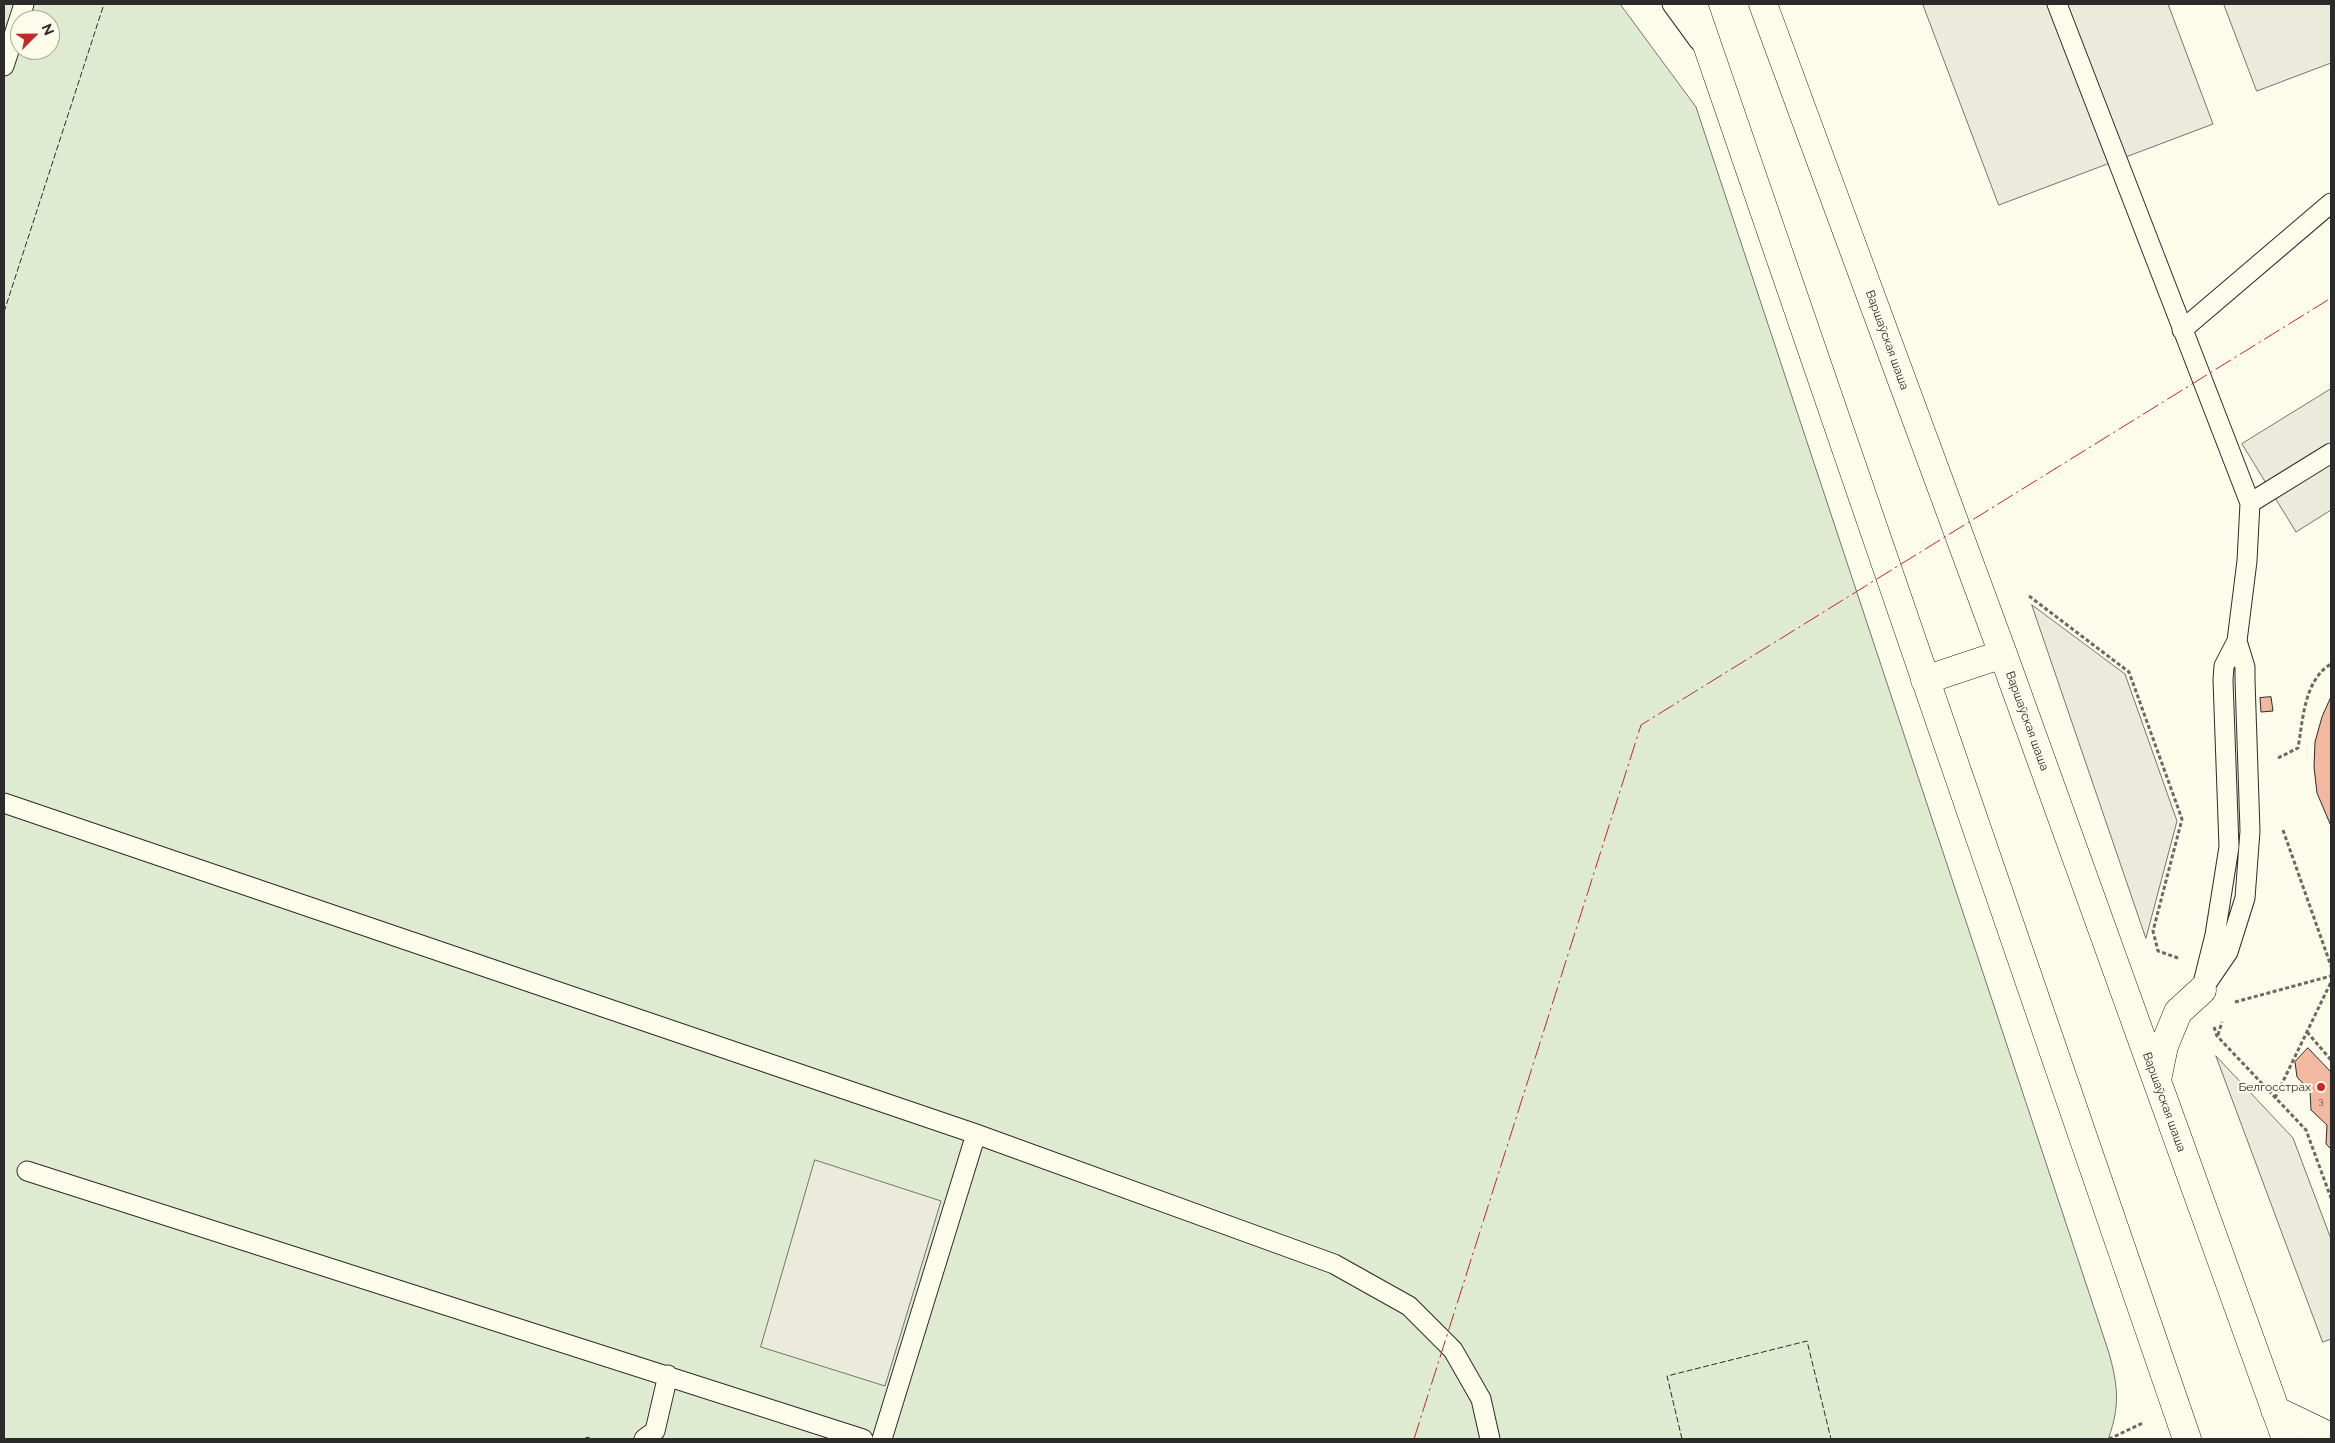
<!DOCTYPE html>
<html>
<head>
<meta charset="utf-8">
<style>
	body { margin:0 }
	#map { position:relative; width:2335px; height:1443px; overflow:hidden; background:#fdfbea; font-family:Raleway,sans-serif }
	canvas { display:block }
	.frame { position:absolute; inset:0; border:5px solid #2b2b2b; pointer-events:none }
	.north { position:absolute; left:10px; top:10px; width:50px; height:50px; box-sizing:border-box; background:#fdfbea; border:1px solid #a9a89e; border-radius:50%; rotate:67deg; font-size:14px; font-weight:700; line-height:20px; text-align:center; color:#2b2b2b }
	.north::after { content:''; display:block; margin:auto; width:18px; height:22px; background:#c62828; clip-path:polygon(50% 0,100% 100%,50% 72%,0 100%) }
</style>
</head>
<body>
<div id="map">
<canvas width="2335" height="1443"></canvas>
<div class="frame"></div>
<div class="north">N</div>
</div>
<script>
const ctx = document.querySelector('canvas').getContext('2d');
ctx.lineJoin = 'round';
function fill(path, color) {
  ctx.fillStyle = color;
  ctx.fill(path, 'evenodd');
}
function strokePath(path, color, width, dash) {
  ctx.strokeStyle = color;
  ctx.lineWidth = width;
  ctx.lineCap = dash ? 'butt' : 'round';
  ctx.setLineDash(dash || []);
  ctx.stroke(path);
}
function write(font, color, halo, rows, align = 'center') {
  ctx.font = font + ' Raleway,sans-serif';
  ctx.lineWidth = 4;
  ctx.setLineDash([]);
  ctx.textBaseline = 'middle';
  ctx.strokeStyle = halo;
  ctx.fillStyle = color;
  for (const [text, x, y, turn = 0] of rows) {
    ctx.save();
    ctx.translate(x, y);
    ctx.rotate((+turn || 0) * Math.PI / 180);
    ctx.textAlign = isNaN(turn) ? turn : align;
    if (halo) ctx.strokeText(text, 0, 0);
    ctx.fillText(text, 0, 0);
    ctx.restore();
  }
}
const green = new Path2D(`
	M4 4H1620L1696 107 2109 1353C2118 1386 2120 1405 2109 1437L2108 1439H590L589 1437 583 1439H4ZM20 20H50V50H20Z`);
const parking = new Path2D(`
	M1923 4H2168L2213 124 1999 205Z
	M2224 4H2331V63L2257 91Z
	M2331 389V510L2296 532 2242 444Z
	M2032 605 2125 674 2177 821 2146 938Z
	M2216 1056 2293 1138 2331 1239V1339L2323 1342Z
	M815 1160 941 1201 885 1386 761 1347Z`);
const building = new Path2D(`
	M2271 697 2273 711 2261 712 2260 698Z
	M2331 697V826L2317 793 2314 767 2315 742 2322 717Z
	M2308 1048 2331 1072V1149L2326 1144 2327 1125 2311 1110 2310 1091 2297 1077 2295 1062Z`);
const path = new Path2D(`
	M2029 596 2129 672 2182 819 2153 931 2158 951 2178 958
	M2278 758 2298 748C2303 720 2304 680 2331 664
	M2283 830 2331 966
	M2235 1002 2331 976
	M2214 1027 2217 1036 2306 1130 2331 1198
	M2307 1032 2331 1060
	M2218 1035 2222 1022
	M2275 1098 2331 982
	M2109 1439 2143 1423`);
const service = new Path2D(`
	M1672 4 1699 41
	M2057 4 2250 503 2247 561 2237 641 2245 667V680L2250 831 2245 898 2228 952 2202 990
	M4 66 24 4
	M2182 330 2331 203
	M2250 503 2331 453
	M4 803 976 1134 1334 1264 1409 1306 1453 1350 1481 1399 1490 1439
	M2204 979 2215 935 2229 847 2223 680 2224 666 2237 641
	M27 1171 863 1439
	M644 1439 655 1431 668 1375
	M882 1439 976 1134`);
const trunk = new Path2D(`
	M1693 4 2187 1439
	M1763 4 2003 654 2286 1439
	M1925 680 2003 654
	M2157 1080 2164 1046 2178 1012 2202 990
	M2275 1410 2331 1437`);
const fence = new Path2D(`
	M4 312 104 4
	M583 1439 589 1437 590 1439
	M1682 1439 1667 1376 1807 1341 1831 1439`);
const power = new Path2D(`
	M1414 1439 1641 725 2331 298`);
const markers = [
	[2321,1087,5,"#c62828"]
];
const numberNames = [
	["3",2321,1101]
];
const streetNames = [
	["Варшаўская шаша",1887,340,70],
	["Варшаўская шаша",2027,721,70],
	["Варшаўская шаша",2164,1102,70]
];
const poiNames = [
	["Белгосстрах",2311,1087]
];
fill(green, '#deebd1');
strokePath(green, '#74746e', 1);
fill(parking, '#eceadb');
strokePath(parking, '#74746e', 1);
fill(building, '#f2b8a0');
strokePath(building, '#2b2b2b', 1);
strokePath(service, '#2b2b2b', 21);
strokePath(trunk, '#2b2b2b', 29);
strokePath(path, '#6a6964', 3, [4, 2.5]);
strokePath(service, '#fdfbea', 19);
strokePath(trunk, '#fdfbea', 28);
strokePath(fence, '#2b2b2b', 1, [6, 2.5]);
strokePath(power, '#c62828', 1, [18, 4, 2.5, 4]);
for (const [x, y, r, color] of markers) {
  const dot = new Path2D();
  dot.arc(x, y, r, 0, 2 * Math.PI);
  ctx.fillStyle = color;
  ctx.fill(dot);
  strokePath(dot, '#fdfbea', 2);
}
write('10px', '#5d4e48', null, numberNames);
write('12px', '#2b2b2b', '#fdfbea', streetNames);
write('12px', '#2b2b2b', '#fdfbea', poiNames, 'right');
</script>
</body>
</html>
